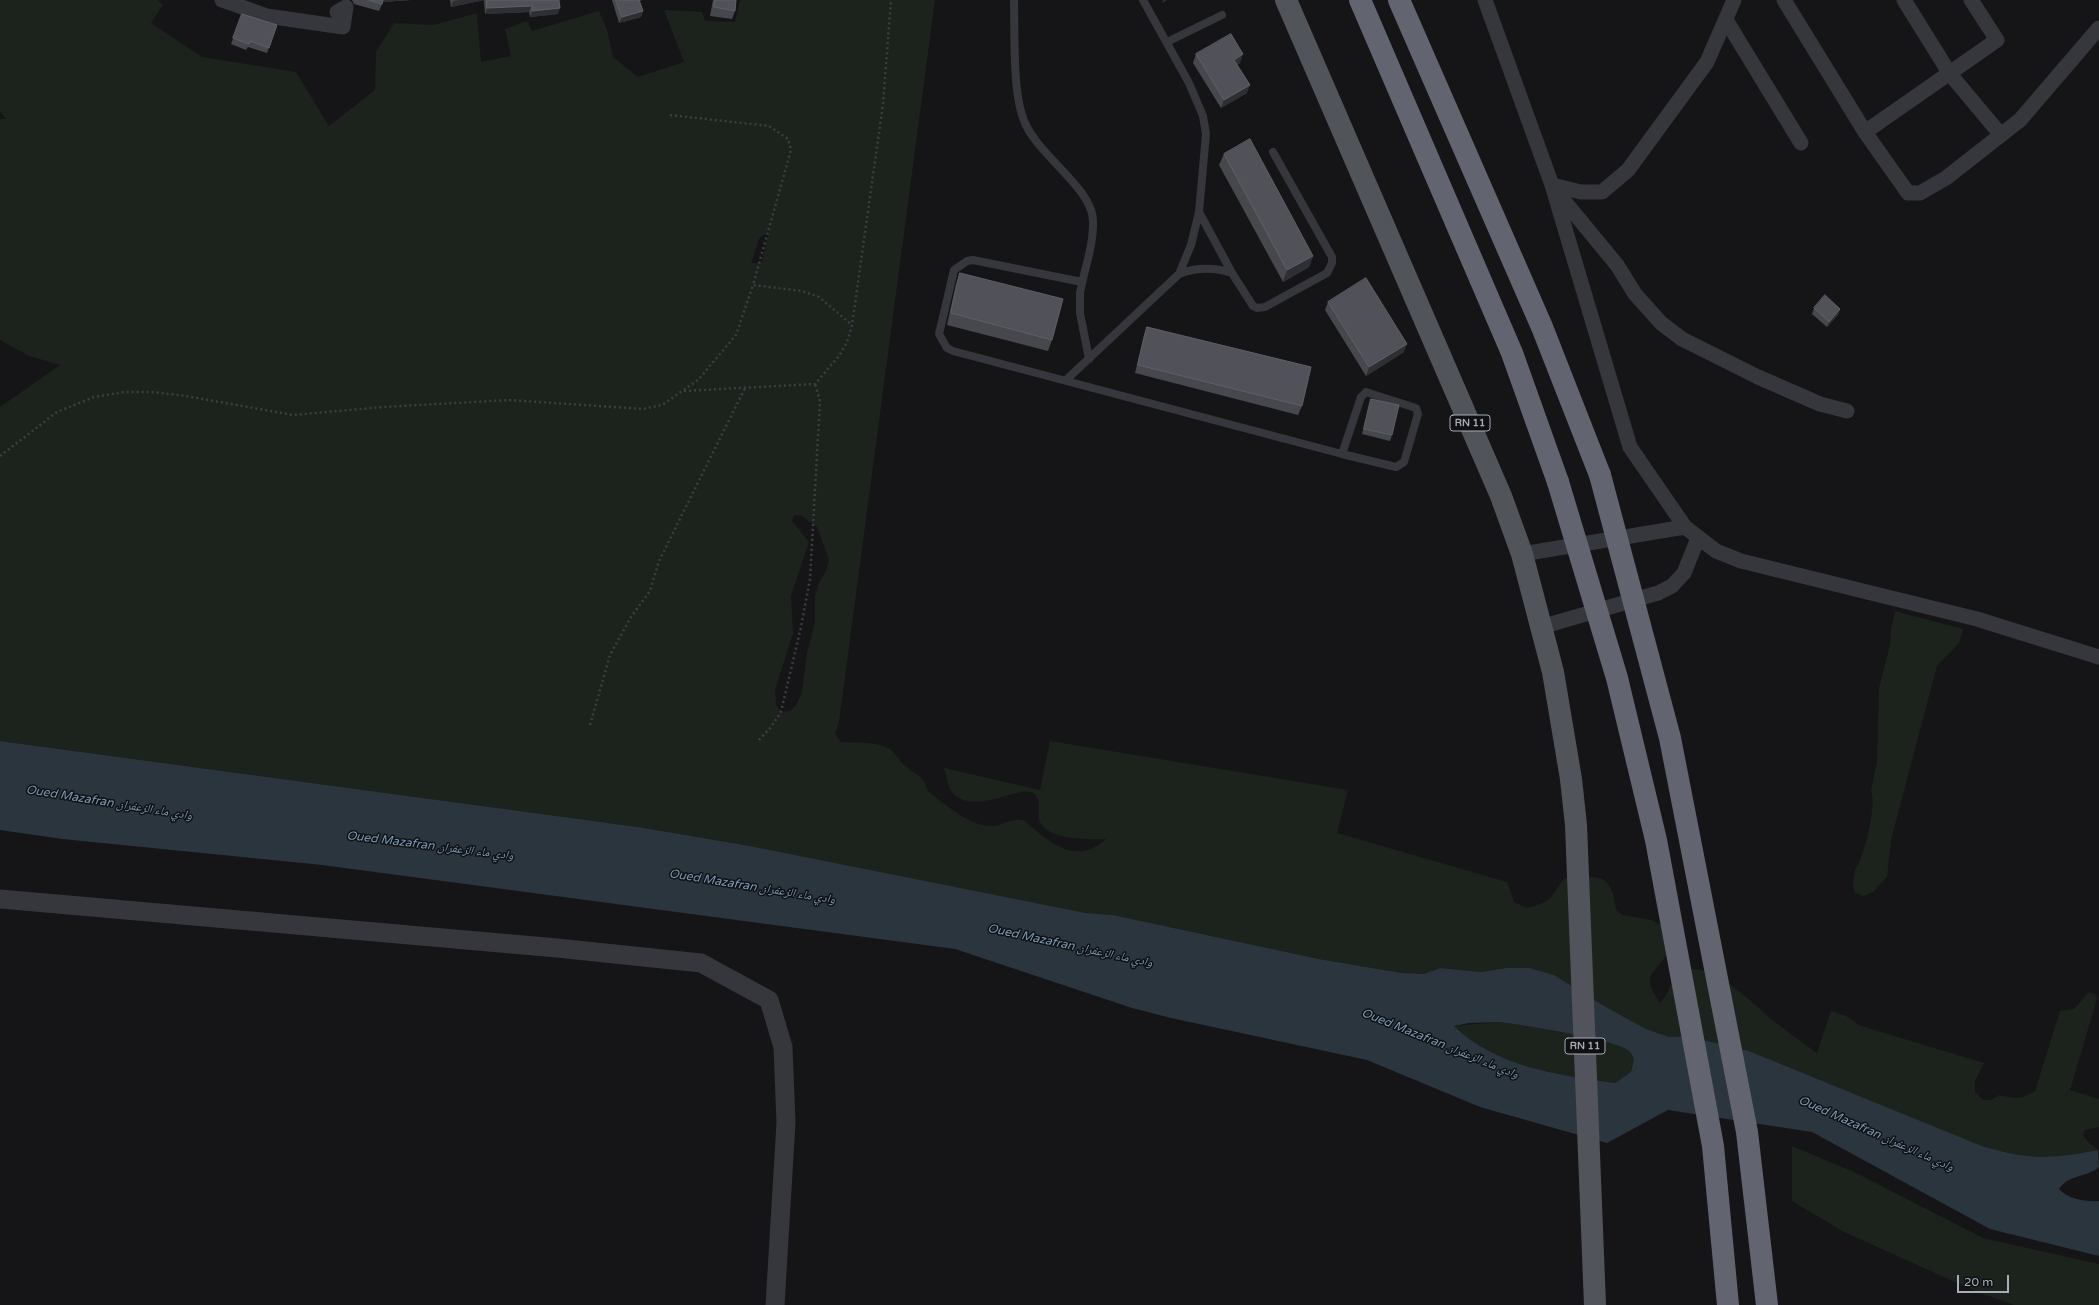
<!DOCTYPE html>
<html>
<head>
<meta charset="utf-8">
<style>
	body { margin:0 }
	#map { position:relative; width:2099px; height:1305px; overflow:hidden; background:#151518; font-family:"Varela Round",sans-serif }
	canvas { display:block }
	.scale { position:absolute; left:1957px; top:1275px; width:52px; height:18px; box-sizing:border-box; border:2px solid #a6acb9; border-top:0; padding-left:5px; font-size:12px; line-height:14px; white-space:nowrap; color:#a6acb9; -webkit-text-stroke:3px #101013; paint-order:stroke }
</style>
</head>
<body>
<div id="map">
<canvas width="2099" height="1305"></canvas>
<div class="scale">20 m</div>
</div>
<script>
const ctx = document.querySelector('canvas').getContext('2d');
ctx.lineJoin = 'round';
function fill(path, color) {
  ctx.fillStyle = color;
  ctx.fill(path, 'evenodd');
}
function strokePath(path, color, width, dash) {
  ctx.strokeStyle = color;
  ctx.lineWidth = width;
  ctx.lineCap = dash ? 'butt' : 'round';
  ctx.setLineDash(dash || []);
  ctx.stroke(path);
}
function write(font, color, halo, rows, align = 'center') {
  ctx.font = font + ' "Varela Round","Noto Naskh Arabic",sans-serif';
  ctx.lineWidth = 3;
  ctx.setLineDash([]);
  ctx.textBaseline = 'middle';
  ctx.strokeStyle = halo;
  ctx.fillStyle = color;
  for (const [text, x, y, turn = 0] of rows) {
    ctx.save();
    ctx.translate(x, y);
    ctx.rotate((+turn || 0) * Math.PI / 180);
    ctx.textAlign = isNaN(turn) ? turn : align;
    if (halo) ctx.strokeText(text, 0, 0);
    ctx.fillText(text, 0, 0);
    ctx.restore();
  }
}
const green = new Path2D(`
	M0 0H158L163 5 151 23 202 57 296 72 329 126 375 90 376 52 394 23 434 25 477 13 481 62 511 56 505 29 527 21 532 31 599 11 607 30 613 57 638 77 684 62 664 10 702 12 705 21 735 22 740 0H935L839 722 835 734 841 742C855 743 878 741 891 750 897 754 901 764 908 768 919 777 923 776 928 791 946 805 971 828 995 826 1006 824 1014 817 1025 821 1049 842 1076 867 1106 839 1089 839 1049 841 1040 822 1035 811 1044 806 1034 793 1030 792 1025 791 1021 792 1001 796 962 814 949 787 947 781 946 774 944 768L1040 790 1050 741 1348 790 1337 833 1507 882 1514 902 1527 908C1555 901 1548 898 1565 878 1599 877 1611 871 1616 910L1623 915 1651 920 1663 926 1668 953C1651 978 1641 973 1660 1003 1672 990 1668 979 1686 971 1711 959 1757 1008 1775 1022 1789 1033 1803 1043 1817 1053L1831 1011 1846 1016 1861 1026 1984 1063 1975 1081V1092L1983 1100H1991L1999 1095C2013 1098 2022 1100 2035 1091L2060 1011 2074 1009 2089 992 2095 994 2097 999 2070 1090 2099 1099V1127L2085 1130 2083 1135 2088 1142 2098 1150C2051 1159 2028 1160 1982 1146L1749 1051 1687 1036 1669 1037 1646 1029 1606 1007 1554 975 1506 968 1481 972 1440 968 1424 974 1402 973 1319 959 1113 915 1086 913 750 846 638 827 0 741V407L60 365 29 356 0 340V119H6L0 111ZM769 231 762 263H751L759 239ZM794 515 802 516 817 527 829 560 826 571 819 583 815 596V622L807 653 802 692 796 705 790 711 781 712 776 705 775 690 793 633 791 596 809 542 792 521Z
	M1895 611 1963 629 1959 643 1937 666 1891 840 1887 877 1873 892 1863 896 1855 893 1853 885 1855 870 1860 861 1867 839 1871 819 1873 802 1871 790 1877 762 1879 688 1890 645 1891 629Z
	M1498 1022C1518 1024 1617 1040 1629 1051 1631 1053 1633 1056 1634 1058L1631 1072 1615 1083C1559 1075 1496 1067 1454 1026Z
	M1792 1146 1852 1171 1983 1238 2099 1264V1305H2014L1975 1291 1844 1232 1792 1201Z`);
const water = new Path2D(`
	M0 741 638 827 750 846 1086 913 1113 915 1319 959 1402 973 1424 974 1440 968 1481 972 1506 968H1529L1554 975 1606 1007 1646 1029 1669 1037 1687 1036 1749 1051 1982 1146C2028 1160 2051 1159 2098 1150L2099 1167C2086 1178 2069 1174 2059 1189 2067 1199 2087 1202 2099 1201V1256L1990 1229 1812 1132 1668 1110 1607 1143 1480 1107 1367 1060 1171 1018 1132 1008 955 949 322 865 62 839 0 830ZM1498 1022C1518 1024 1618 1040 1629 1051 1631 1053 1633 1056 1634 1059L1631 1072 1615 1083C1559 1075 1496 1067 1454 1026L1469 1023Z`);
const path = new Path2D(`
	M670 115 769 126 788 139 791 150 753 285 802 291 819 297 852 325
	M684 391 815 384 839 356 847 342 852 325 883 104 891 0
	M0 456 57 412 94 397 124 392H152L186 396 293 415 384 407 509 400 643 409 662 405 698 380 736 335 753 285
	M590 725 610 655 631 617 650 591 659 561 745 388
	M759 740 771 727 781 712 801 627 810 579 820 401 815 384`);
const service = new Path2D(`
	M1014 0C1015 34 1012 94 1025 123 1039 156 1093 189 1093 221 1094 245 1084 270 1080 293V313L1089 359
	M1167 42 1222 15
	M1199 212 1232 273 1253 306 1257 308 1265 307 1327 273 1332 263V257L1273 152
	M1179 274C1197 267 1213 267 1232 273
	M1082 282 973 260 967 261 954 270 939 334 947 348 953 351 1342 454 1396 467 1404 462 1418 414 1416 408 1366 392 1361 397 1342 454
	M1066 380 1179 274 1191 245 1199 212 1206 134 1203 116 1189 83 1143 0`);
const minor = new Path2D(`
	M222 0 267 16 343 27 346 7 337 12
	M1485 0 1552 185 1581 192H1602L1628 170 1707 62 1734 0
	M1784 0 1865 132 1997 40 1971 0
	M1904 0 1950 74 2001 135
	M1726 20 1801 143
	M1865 132 1908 193H1920L1946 178 2020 120 2099 28
	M1552 185 1630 447 1685 527 1716 551 1741 561 1977 619 2099 657
	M1556 191 1617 265 1635 294 1661 323 1682 339 1758 377 1820 404 1847 411
	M1522 554 1685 527
	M1541 627 1658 593 1672 586 1684 573 1698 538`);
const tertiary = new Path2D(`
	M0 899 557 948 701 963 769 1000 783 1047 786 1123 775 1305`);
const primary = new Path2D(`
	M1286 0 1501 496 1522 554 1553 672 1571 779 1576 825 1595 1305`);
const motorway = new Path2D(`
	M1360 0 1512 353 1558 482
	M1399 0 1542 327 1600 475`);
const motorwayBridge = new Path2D(`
	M1600 475 1670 738 1747 1132 1767 1305
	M1558 482 1617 678 1656 840 1713 1146 1728 1305`);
const wall = new Path2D(`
	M352 0H411L383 2 379 11 354 4Z
	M450 0H559L558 14 530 17 529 12 485 14 484 0 451 7Z
	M612 0H642L640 1 643 11 641 17 619 23Z
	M713 0H736L735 11 732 19 710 16Z
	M242 14 277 25 267 53 248 47 246 50 231 44Z
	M1196 54 1240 63 1237 65 1247 93 1221 108 1193 63Z
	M1224 154 1313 256 1309 267 1283 282 1219 165Z
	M960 273 1052 340 1048 351 947 325 956 284Z
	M1328 302 1404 352 1366 376 1325 310Z
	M1814 308 1840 309 1838 315 1827 327 1812 314Z
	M1147 327 1302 406 1298 415 1135 373 1144 335Z
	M1371 399 1392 435 1390 441 1362 434 1369 405Z`);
const shadedWall = new Path2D(`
	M383 0H411L382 2Z
	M459 0H485L451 7 453 1Z
	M1163 0H1167L1162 3Z
	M532 6 529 12 485 14 487 8Z
	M560 8 558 14 530 17 532 11Z
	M643 11 641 17 619 23 622 17Z
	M1243 54 1240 63 1231 69 1234 60Z
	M1250 85 1247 93 1221 108 1224 100Z
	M1313 256 1309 267 1283 282 1287 270Z
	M1840 309 1838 315 1827 327 1829 322Z
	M1407 344 1404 352 1366 376 1369 367Z`);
const building = new Path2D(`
	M369 0H383L382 4Z
	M487 0H559L560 8 532 11V6L487 8Z
	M616 0H639L643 11 622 17Z
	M715 0H736L735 11 714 7Z
	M242 14 277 25 269 48 250 41 249 44 233 38Z
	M1231 34 1243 54 1234 60 1250 85 1224 100 1196 54Z
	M1250 139 1313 256 1287 270 1224 154Z
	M960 273 1063 299 1052 340 951 313Z
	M1366 278 1407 344 1369 367 1328 302Z
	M1825 295 1840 309 1829 322 1814 308Z
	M1147 327 1311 367 1302 406 1138 365Z
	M1371 399 1399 405 1392 435 1364 429Z`);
const shields = [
	[1470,423,40],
	[1585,1046,40]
];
const shieldNames = [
	["RN 11",1470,423],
	["RN 11",1585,1046]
];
const waterNames = [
	["Oued Mazafran وادي ماء الزعفران",109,803,9],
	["Oued Mazafran وادي ماء الزعفران",430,846,7],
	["Oued Mazafran وادي ماء الزعفران",752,887,9],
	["Oued Mazafran وادي ماء الزعفران",1070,946,12],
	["Oued Mazafran وادي ماء الزعفران",1440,1044,22],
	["Oued Mazafran وادي ماء الزعفران",1876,1134,24]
];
fill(green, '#1b231c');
fill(water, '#2a353d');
strokePath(path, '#3c3e44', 2.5, [2, 3]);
strokePath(service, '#36373d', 8);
strokePath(minor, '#36373d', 15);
strokePath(tertiary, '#36373d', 19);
strokePath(primary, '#52545c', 22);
strokePath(motorway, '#62656f', 22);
strokePath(motorwayBridge, '#62656f', 22);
fill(wall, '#46484d');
fill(shadedWall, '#2e2f33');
fill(building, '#515259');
strokePath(building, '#5e6068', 1);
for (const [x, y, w] of shields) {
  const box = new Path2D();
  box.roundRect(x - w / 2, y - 8, w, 16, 3);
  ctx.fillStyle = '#101013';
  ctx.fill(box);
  strokePath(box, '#a6acb9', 1);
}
write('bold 10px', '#a6acb9', null, shieldNames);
write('italic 12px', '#799bb8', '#101013', waterNames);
</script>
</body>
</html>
